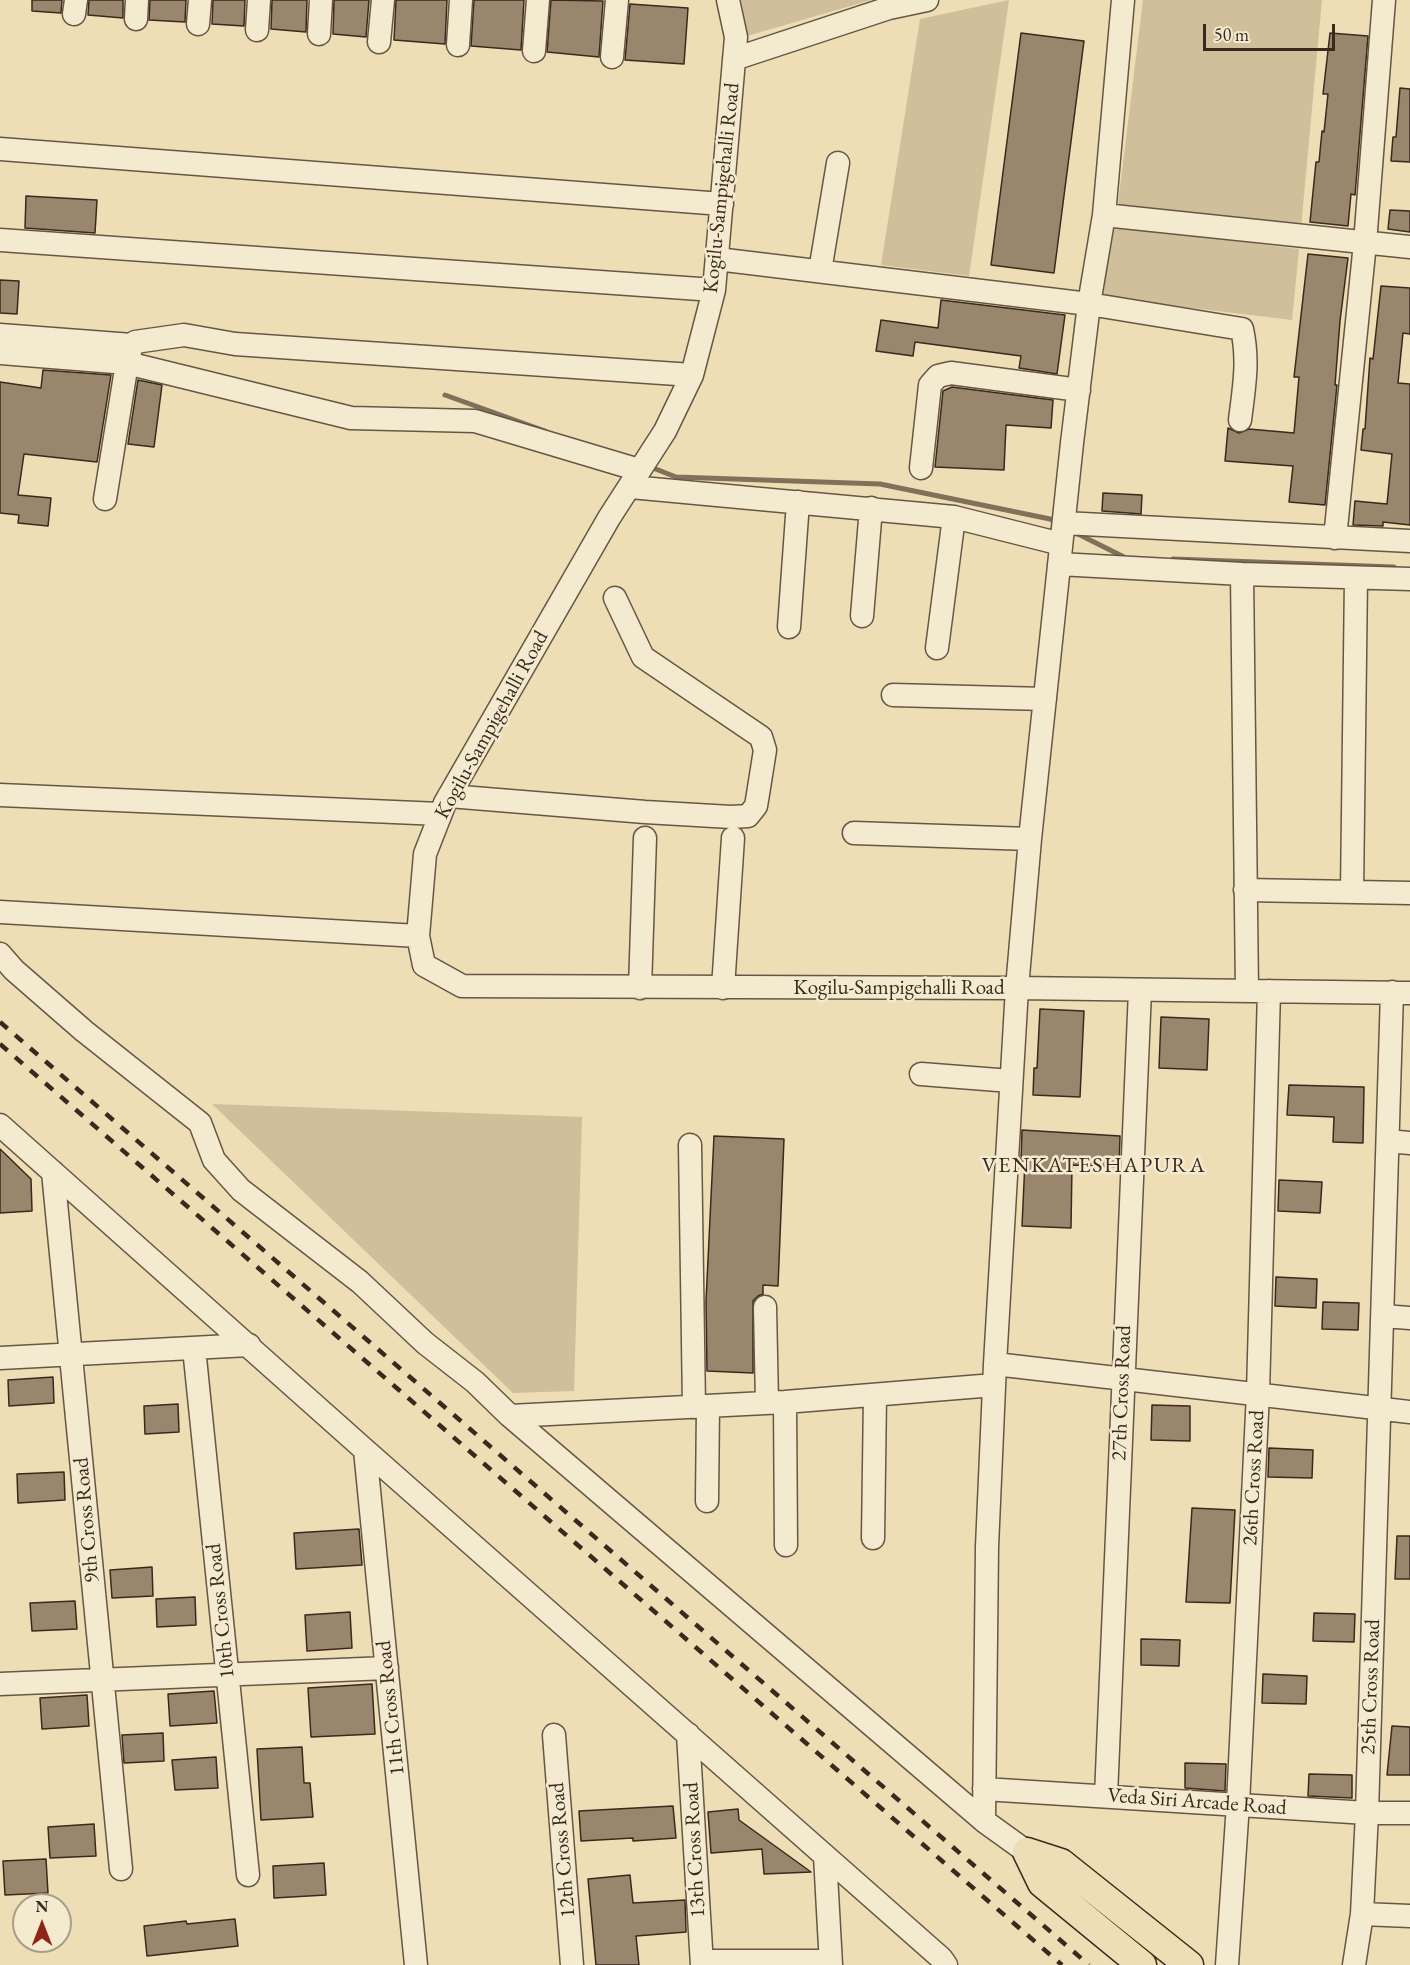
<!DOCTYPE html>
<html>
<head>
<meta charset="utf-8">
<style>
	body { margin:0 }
	#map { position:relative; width:1410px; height:1965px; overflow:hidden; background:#eddeb5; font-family:"EB Garamond",serif }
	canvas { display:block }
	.north { position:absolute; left:12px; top:1893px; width:60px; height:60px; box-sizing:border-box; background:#f3eacf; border:2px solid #a99c88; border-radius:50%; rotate:0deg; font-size:16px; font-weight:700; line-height:24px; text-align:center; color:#3b281e }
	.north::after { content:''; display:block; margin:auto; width:21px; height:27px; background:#8f2418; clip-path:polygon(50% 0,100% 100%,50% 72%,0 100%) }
	.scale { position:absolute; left:1203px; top:24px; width:132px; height:27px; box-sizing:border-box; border:3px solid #3b281e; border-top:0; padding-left:8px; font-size:18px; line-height:21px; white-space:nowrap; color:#3b281e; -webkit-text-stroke:4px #f3eacf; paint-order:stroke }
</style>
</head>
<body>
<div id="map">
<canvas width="1410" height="1965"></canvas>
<div class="north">N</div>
<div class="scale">50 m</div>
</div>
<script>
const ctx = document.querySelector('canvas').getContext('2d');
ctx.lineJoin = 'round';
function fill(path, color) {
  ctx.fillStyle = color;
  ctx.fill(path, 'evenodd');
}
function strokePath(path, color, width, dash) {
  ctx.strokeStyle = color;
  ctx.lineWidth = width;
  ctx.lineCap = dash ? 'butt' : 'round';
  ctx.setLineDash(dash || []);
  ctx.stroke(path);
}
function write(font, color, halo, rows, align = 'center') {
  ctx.font = font + ' "EB Garamond",serif';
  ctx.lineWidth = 5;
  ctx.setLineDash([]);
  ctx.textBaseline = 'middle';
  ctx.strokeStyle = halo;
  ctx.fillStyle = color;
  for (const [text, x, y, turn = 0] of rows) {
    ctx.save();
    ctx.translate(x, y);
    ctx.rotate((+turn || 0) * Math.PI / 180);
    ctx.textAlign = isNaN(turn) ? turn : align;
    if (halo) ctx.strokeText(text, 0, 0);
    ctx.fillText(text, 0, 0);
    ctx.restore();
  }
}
const green = new Path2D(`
	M741 0H871L747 36Z
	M1009 0 969 276 881 265 920 19Z
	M1143 0H1322L1301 228 1118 204Z
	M1115 226 1299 249 1292 320 1101 297Z
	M212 1104 582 1117 574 1391 513 1393Z`);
const stream = new Path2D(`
	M445 395 545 431
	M648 466 676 477 880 484 1050 519 1058 523
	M1074 532 1124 557
	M1173 559 1394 567`);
const building = new Path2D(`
	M32 0H62L61 13 32 11Z
	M89 0H123V18L88 15Z
	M150 0H186L185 22 149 20Z
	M213 0H245L244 26 212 24Z
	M272 0H307L306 32 271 29Z
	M334 0H369L366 37 333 34Z
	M396 0H447L445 44 394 40Z
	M474 0H524L521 50 471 46Z
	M551 0 603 1 599 57 547 52Z
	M630 4 688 8 684 64 625 60Z
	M1021 33 1084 41 1054 273 991 265Z
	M1330 33 1368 36 1355 195 1351 194 1348 226 1310 222 1316 162H1319L1322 131 1324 132 1328 94H1323Z
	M1400 88 1410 89V162L1391 161 1393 137H1396Z
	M26 196 97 200 95 233 25 228Z
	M1390 210 1410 211V232L1388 229Z
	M1308 254 1348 258 1340 321 1335 385H1337L1325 505 1289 502 1293 466 1225 461 1228 428 1239 433 1249 429 1294 433 1299 377H1294Z
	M0 280 19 281 17 314 0 313Z
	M1381 286 1410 288V334L1403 333 1398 383 1410 384V525L1383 522V526L1353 525 1355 501 1387 504 1392 454 1361 450 1363 429H1365L1370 358 1373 359Z
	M941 300 1065 315 1057 374 1019 368 1021 356 915 342 913 356 876 351 881 320 938 328Z
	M43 370 111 375 97 462 24 454 18 495 51 498 48 526 18 523 19 515 0 513V382L41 388Z
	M138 380 162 385 154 447 128 444Z
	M952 387 1053 400 1051 428 1006 425 1004 470 935 467 943 391Z
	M1103 493 1142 495 1141 514 1102 511Z
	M1040 1009 1084 1011 1080 1097 1033 1095 1034 1068H1037Z
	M1161 1017 1209 1019 1207 1070 1159 1068Z
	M1289 1085 1364 1087 1363 1143 1333 1142 1334 1117 1287 1115Z
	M1022 1130 1120 1136 1119 1167 1072 1165 1071 1228 1022 1226 1025 1161H1021Z
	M714 1136 784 1139 778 1286 763 1285V1294L758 1296 753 1301V1373L707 1371 706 1301Z
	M0 1149 31 1179 32 1211 0 1213Z
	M1279 1180 1322 1182 1320 1213 1278 1211Z
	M1276 1277 1317 1279 1316 1308 1275 1306Z
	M1323 1302 1359 1303 1358 1330 1322 1329Z
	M53 1377 54 1403 9 1406 8 1380Z
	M178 1404 179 1432 145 1434 144 1406Z
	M1152 1405 1190 1406V1441L1151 1440Z
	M1269 1448 1313 1450 1312 1478 1268 1477Z
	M64 1472 65 1500 18 1503 17 1474Z
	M1192 1508 1235 1510 1230 1603 1186 1602Z
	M359 1529 362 1565 296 1569 294 1533Z
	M1397 1536H1410V1579H1395Z
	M152 1567 153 1596 112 1598 110 1570Z
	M195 1597 196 1625 157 1627 156 1599Z
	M75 1601 77 1629 32 1631 30 1603Z
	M350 1612 352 1648 307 1651 305 1615Z
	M1314 1613 1355 1614 1354 1642 1313 1641Z
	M1141 1639 1180 1640 1179 1666 1141 1665Z
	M1263 1674 1307 1676 1306 1704 1262 1703Z
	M372 1684 375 1734 311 1737 308 1688Z
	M214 1691 217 1723 170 1726 168 1694Z
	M87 1695 89 1726 42 1729 40 1698Z
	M1392 1726 1410 1727V1775H1387Z
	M163 1733 164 1761 124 1763 122 1735Z
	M302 1747 304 1783H310L313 1817 261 1820 257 1749Z
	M216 1757 218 1788 175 1790 172 1760Z
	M1185 1763 1226 1764 1225 1791 1185 1788Z
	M1309 1774 1352 1775V1798L1308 1796Z
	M673 1806 676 1838 633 1841V1838L581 1841 579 1811Z
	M738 1809 739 1820 811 1872 764 1874 762 1849 711 1853 708 1812Z
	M94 1824 96 1856 50 1858 48 1827Z
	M46 1859 48 1893 5 1895 3 1861Z
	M324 1863 326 1895 274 1898 273 1866Z
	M630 1875 633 1903 685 1900 686 1932 636 1936 639 1965H596L588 1879Z
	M235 1919 238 1946 147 1956 144 1926 186 1921 187 1924Z`);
const minor = new Path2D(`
	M728 0 736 37 714 290 692 375 665 431 609 518 445 803 425 854 418 936 424 965 462 986 1017 988 1410 993
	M74 14 76 0
	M136 19 137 0
	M198 24 200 0
	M257 30 259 0
	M319 34 321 0
	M379 42 383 0
	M458 45 461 0
	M534 51 538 0
	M612 57 617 0
	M734 59 889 8 927 0
	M0 149 722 204
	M1104 215 1410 247
	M0 240 714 290
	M717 259 1089 304 1242 329C1249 361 1244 388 1240 420
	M820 271 838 163
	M0 335 132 345
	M0 353 127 363 105 499
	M921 468 930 385 938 376 951 373 1079 390
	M639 470 475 421 351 418 127 363 132 345 135 342 184 335 235 344 692 375
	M631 487 954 517 1061 544
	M1064 523 1410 541
	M1335 538 1365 243 1384 0
	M1059 564 1242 574 1410 579
	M1242 574 1247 991
	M862 616 871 508
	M789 627 798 502
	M937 648 954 517
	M893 695 1045 699
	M0 795 440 814
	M449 796 645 812 731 817 748 816 756 806 758 794 765 750 761 737 643 657 615 598
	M854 833 1030 839
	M1245 890 1410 893
	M1352 892 1356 578
	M0 912 418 936
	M0 954 14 970 84 1031 200 1123 214 1160 241 1190 360 1282 425 1343 475 1382 510 1416
	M640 988 645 838
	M723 988 733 838
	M921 1074 1011 1081
	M0 1125 365 1450 941 1958 946 1965
	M1388 1141 1410 1143
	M690 1145 694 1407
	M53 1172 121 1869
	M765 1307 767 1403
	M1383 1316 1410 1318
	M194 1348 248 1875
	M0 1358 249 1345
	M995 1364 1410 1412
	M994 1385 785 1402 510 1416 984 1821 1027 1852
	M785 1402 786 1545
	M365 1450 416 1965
	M707 1501 708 1406
	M873 1538 875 1396
	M0 1684 387 1668
	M688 1734 702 1965
	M554 1735 572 1965
	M984 1789 1367 1813H1410
	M1106 1796 1140 990
	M984 1821 987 1547 995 1364 1017 988 1030 839 1072 443 1089 304 1104 215 1123 0
	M825 1856 831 1965
	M1362 1914 1410 1916
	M702 1961H830
	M1227 1965 1238 1804 1258 1393 1269 991
	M1354 1965 1362 1914 1367 1813 1392 992`);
const major = new Path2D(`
	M1027 1852 1061 1863 1189 1965
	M1027 1852 1042 1883 1142 1965`);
const rail = new Path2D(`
	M0 1022 1089 1965
	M0 1044 1062 1965`);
const streetNames = [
	["Kogilu-Sampigehalli Road",722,188,-84],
	["Kogilu-Sampigehalli Road",492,725,-61],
	["Kogilu-Sampigehalli Road",899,988],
	["27th Cross Road",1122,1393,-88],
	["26th Cross Road",1254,1478,-87],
	["9th Cross Road",87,1520,-95],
	["10th Cross Road",221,1611,-96],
	["25th Cross Road",1371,1687,-88],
	["11th Cross Road",391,1708,-96],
	["Veda Siri Arcade Road",1197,1802,4],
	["12th Cross Road",563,1850,-95],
	["13th Cross Road",695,1850,-93]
];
const neighbourhoodNames = [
	["VENKATESHAPURA",1094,1166]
];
fill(green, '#cfbf9b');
strokePath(stream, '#81705a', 5);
fill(building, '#98876d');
strokePath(building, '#3b281e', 1.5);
strokePath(minor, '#685644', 25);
strokePath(major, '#3b281e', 31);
strokePath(minor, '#f3eacf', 22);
strokePath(major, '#eddeb5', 28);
strokePath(rail, '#3b281e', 4.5, [10, 10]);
write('21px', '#3b281e', '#f3eacf', streetNames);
ctx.letterSpacing = '1.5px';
write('22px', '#3b281e', '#f3eacf', neighbourhoodNames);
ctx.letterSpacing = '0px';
</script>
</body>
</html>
